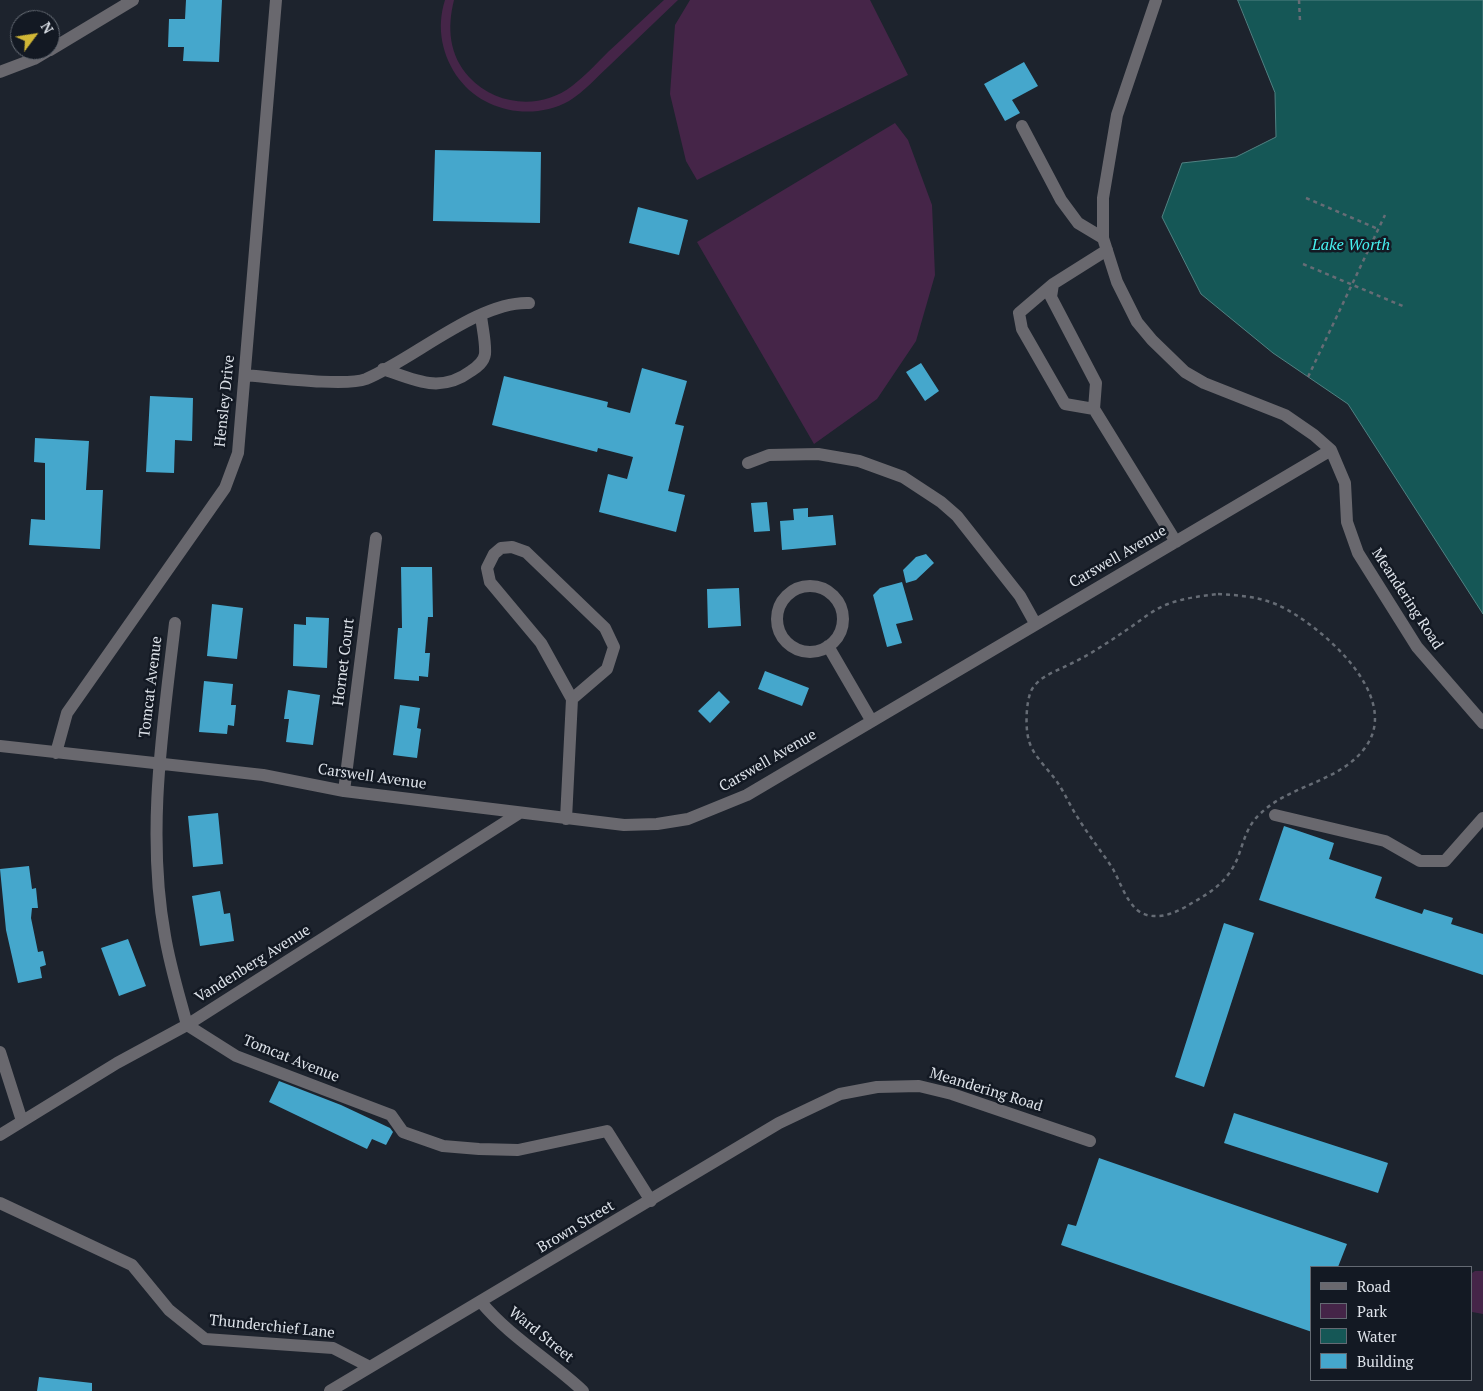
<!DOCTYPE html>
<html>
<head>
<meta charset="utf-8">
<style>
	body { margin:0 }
	#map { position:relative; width:1483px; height:1391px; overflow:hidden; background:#1d232d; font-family:"PT Serif",serif }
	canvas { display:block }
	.legend { position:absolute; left:1310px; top:1266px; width:162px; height:115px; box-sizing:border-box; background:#131923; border:1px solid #646a73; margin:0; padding:6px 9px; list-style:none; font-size:15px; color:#dee3ea }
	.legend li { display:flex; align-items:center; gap:10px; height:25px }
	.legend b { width:25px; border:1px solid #646a73 }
	.north { position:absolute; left:10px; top:10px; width:50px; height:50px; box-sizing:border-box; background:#131923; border:1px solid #646a73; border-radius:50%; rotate:59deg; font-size:14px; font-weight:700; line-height:20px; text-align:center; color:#dee3ea }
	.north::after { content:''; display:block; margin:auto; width:18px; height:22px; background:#d1b736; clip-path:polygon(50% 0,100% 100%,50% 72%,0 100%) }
</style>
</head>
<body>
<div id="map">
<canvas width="1483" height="1391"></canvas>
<ul class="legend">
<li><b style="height:6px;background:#69686e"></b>Road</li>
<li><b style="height:14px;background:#452548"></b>Park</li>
<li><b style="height:14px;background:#155756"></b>Water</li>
<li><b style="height:14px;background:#45a7cc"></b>Building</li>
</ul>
<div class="north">N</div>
</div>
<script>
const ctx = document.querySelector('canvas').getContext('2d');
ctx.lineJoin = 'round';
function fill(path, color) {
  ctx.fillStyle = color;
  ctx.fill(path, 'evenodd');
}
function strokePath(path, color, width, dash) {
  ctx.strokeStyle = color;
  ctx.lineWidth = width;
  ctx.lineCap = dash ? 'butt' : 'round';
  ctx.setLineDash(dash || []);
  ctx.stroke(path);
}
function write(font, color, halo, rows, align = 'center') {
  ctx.font = font + ' "PT Serif",serif';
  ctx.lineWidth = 5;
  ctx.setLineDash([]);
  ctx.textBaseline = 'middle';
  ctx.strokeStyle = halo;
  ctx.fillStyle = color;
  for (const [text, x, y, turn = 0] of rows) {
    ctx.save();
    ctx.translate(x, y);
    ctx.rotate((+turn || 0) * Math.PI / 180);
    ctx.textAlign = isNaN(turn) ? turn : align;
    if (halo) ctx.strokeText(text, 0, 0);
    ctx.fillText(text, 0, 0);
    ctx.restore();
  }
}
const green = new Path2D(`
	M445 0H454C447 28 449 55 469 77 496 106 541 110 572 86 585 76 597 63 608 52 627 35 645 17 664 0H678C655 22 632 44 609 66 597 77 584 92 569 101 533 121 484 112 459 79 442 56 436 28 445 0Z
	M690 0H870L908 75 697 180 686 161 670 94 675 25Z
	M895 123 908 140 932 205 935 275 916 341 877 399 814 444 697 242Z
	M1475 1271H1483V1314L1472 1312V1273Z`);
const water = new Path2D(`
	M1238 0H1483V614L1348 404 1273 353 1201 294 1162 217 1182 163 1236 157 1276 137 1275 93Z`);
const building = new Path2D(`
	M186 0H222L219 62 183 61 184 47H168L169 19H185Z
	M1024 62 1038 86 1012 100 1020 113 1005 121 984 84Z
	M435 150 541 152 540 223 433 221Z
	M638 207 688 220 679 255 629 243Z
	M921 363 939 391 925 401 906 372Z
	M642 368 687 381 675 424 684 426 668 491 685 495 676 532 599 512 608 474 627 479 633 457 598 448 597 452 492 425 504 376 608 402 607 407 630 413Z
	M150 396 193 398 192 441 175 440 174 473 146 472Z
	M35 438 89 441 86 490H103L100 549 29 545 31 519 45 520V463L34 462Z
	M767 502 770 531 754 532 751 503Z
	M808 508V517L833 515 836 545 782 550 780 521 794 520 793 509Z
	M926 554 934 563 916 580 906 583 903 570 916 557Z
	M401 567H432L433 617H428L425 653H430L428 677 419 676V681L394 679 398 628H402Z
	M902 582 913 620 896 624 902 643 887 647 873 595 880 588Z
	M739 588 741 626 708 628 707 589Z
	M212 604 243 608 237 659 207 656Z
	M306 617 329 618 327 668 293 666 294 624 306 625Z
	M765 671 809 688 802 706 758 689Z
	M204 681 233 684 231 705H236L234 726 228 725 227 734 199 732Z
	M288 690 320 695 313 745 286 742 289 719H284Z
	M719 691 730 702 710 723 698 711Z
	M400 705 420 708 417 728 421 729 417 758 393 755Z
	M218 813 223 864 193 867 188 816Z
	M1284 826 1334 843 1329 859 1382 877 1375 898 1422 914 1424 909 1453 918 1451 924 1483 934V975L1259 900Z
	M29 866 32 889 36 888 38 908H32L31 918 38 952 43 951 46 965 40 967 42 978 18 983 6 930 0 869Z
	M220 891 224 914 230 913 234 941 200 946 192 896Z
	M1224 923 1254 933 1204 1087 1175 1077Z
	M128 939 146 986 119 996 101 948Z
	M279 1081 341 1105 390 1128 393 1132 386 1145 372 1139 367 1149 269 1102Z
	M1234 1113 1388 1163 1378 1193 1224 1143Z
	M1099 1158 1347 1244 1338 1267H1312V1332L1061 1245 1068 1224 1076 1226Z
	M39 1377 92 1383V1391H37Z`);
const path = new Path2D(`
	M1299 0 1300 21
	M1306 198 1378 229
	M1303 264 1405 307
	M1308 377 1385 215
	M1218 594C1239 595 1259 597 1278 605 1321 625 1405 698 1364 749 1339 782 1290 785 1261 813 1247 825 1244 841 1238 857 1229 880 1212 892 1192 903 1181 910 1167 917 1154 916 1147 916 1140 913 1136 909 1125 898 1120 882 1113 869 1102 852 1089 836 1078 818 1070 806 1064 791 1055 779 1046 767 1033 755 1029 741 1025 728 1026 703 1031 691 1039 676 1055 672 1068 665 1088 656 1107 643 1125 631 1139 622 1152 610 1168 604 1184 598 1201 596 1218 594Z`);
const minor = new Path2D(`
	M1156 0 1117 115 1103 198V238L1117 282 1137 322 1152 340 1185 372 1204 383 1285 415 1314 435 1331 450 1345 483 1347 522 1358 553 1417 647 1483 723
	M50 50 133 0
	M0 72 34 59 49 50
	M1022 126 1061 200 1078 223 1103 238
	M1053 284 1051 297 1096 383 1094 409 1176 542
	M383 369C415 380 440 394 471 371 477 367 484 362 485 354 486 342 482 327 481 315
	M245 375C271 377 345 387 366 379 414 359 478 301 529 303
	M1094 409 1065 404 1022 329 1019 313 1053 284 1107 250
	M748 463 769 455 818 454 859 461 903 477 941 502 957 516 1020 596 1035 623
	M777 619a33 33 0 1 1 66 0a33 33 0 1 1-66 0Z
	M175 623C163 727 146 832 165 936 170 966 179 995 187 1025L236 1056 391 1115 403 1132 443 1146 479 1149 518 1150 607 1131 651 1201
	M828 646 871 720
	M0 746 263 775 344 791 624 825 657 824 688 819 747 795 1331 450
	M56 753 67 713 225 488 238 453 276 0
	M344 791 376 538
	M1275 815 1385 841 1420 861H1445L1483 818
	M566 819 572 699 541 643 490 582 487 568 494 554 501 548 512 547 526 552 605 628 614 647 607 669 572 699
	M0 1052 22 1121
	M0 1135 117 1063 187 1025 518 814
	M0 1203 132 1265 169 1310 205 1339 333 1348 370 1367
	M481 1302C510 1337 550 1360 583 1391
	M330 1391 779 1123 840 1094 877 1087 919 1086 952 1094 1090 1141`);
const streetNames = [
	["Hensley Drive",225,401,-84],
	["Carswell Avenue",1118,557,-30],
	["Meandering Road",1407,599,57],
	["Hornet Court",344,662,-83],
	["Tomcat Avenue",151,687,-83],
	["Carswell Avenue",768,761,-30],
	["Carswell Avenue",372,777,8],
	["Vandenberg Avenue",253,964,-32],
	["Tomcat Avenue",291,1059,22],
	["Meandering Road",986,1090,17],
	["Brown Street",576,1227,-31],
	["Thunderchief Lane",272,1327,6],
	["Ward Street",541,1335,39]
];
const waterNames = [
	["Lake Worth",1351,245]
];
fill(green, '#452548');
fill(water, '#155756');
strokePath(water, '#518182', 1);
fill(building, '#45a7cc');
strokePath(path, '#666c75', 2.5, [4, 4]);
strokePath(minor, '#69686e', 12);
write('15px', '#dee3ea', '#131923', streetNames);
write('italic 16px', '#47f2f1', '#131923', waterNames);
</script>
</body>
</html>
